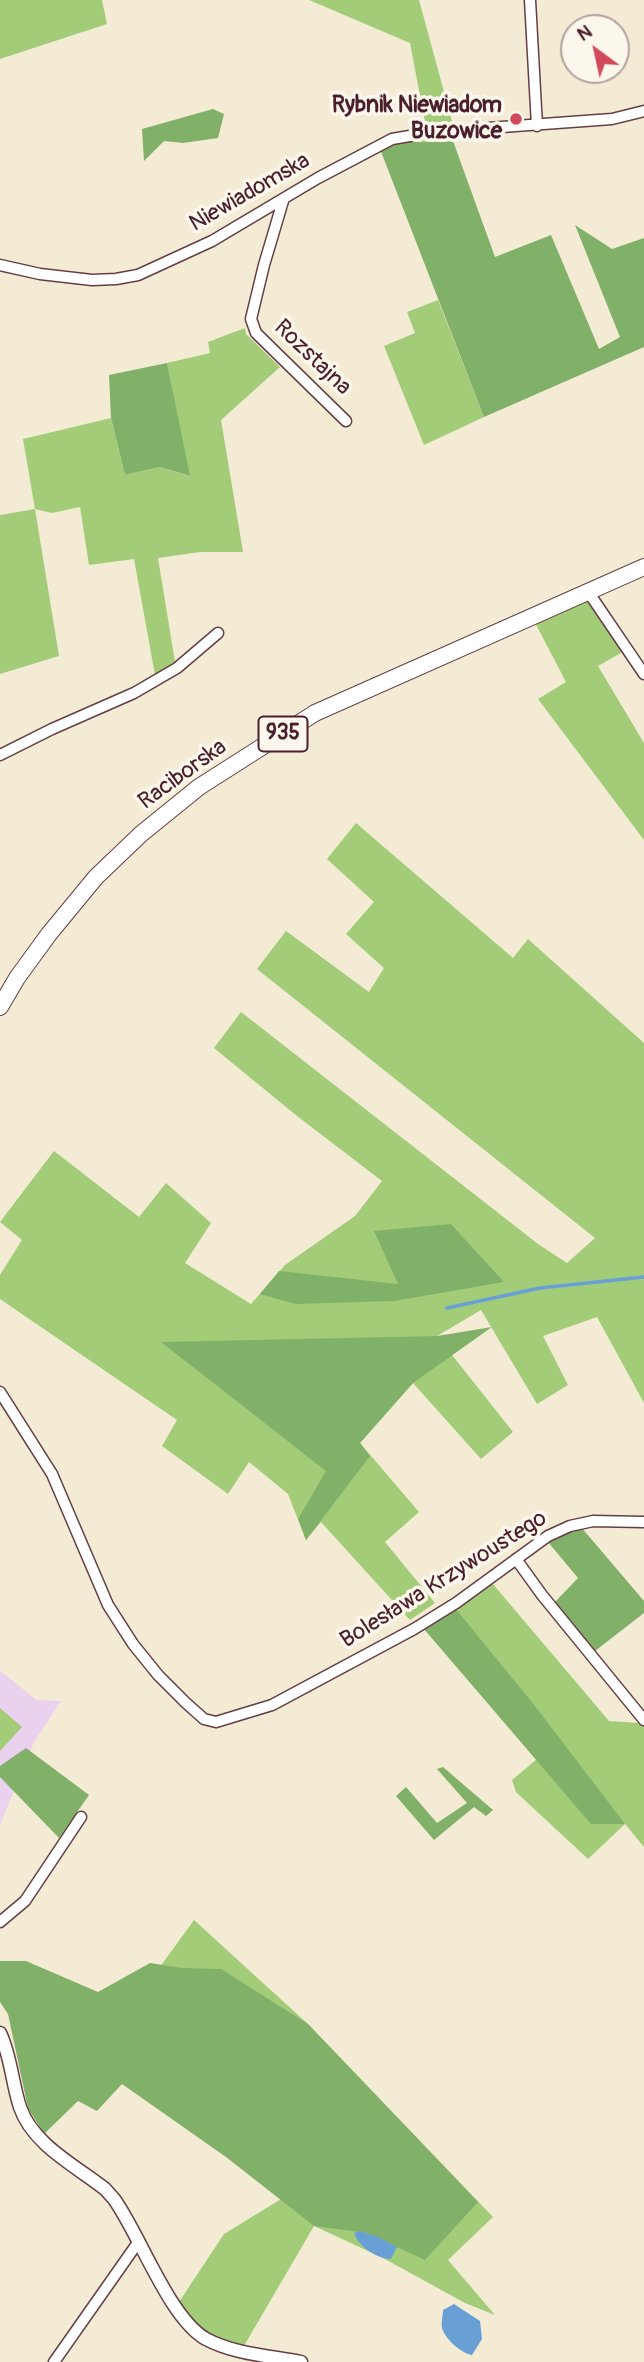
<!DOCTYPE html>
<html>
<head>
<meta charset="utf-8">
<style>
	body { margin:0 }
	#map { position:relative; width:644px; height:2362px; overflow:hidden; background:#f4ebd5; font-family:Pangolin,sans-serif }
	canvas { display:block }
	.north { position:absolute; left:560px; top:14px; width:70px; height:70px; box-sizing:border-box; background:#fbf7ec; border:2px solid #b4a19f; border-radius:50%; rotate:327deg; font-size:19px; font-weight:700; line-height:28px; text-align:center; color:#4a1f2b }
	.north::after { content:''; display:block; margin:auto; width:24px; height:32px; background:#d1495b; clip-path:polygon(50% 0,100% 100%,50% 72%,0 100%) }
</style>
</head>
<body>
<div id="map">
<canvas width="644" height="2362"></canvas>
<div class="north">N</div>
</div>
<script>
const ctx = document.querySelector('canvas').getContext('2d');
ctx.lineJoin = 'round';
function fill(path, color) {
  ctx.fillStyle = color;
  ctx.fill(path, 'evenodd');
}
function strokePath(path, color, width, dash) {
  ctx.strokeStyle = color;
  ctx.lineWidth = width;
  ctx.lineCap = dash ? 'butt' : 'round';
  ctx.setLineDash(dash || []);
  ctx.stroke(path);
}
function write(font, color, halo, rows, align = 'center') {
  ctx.font = font + ' Pangolin,sans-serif';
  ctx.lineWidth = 7;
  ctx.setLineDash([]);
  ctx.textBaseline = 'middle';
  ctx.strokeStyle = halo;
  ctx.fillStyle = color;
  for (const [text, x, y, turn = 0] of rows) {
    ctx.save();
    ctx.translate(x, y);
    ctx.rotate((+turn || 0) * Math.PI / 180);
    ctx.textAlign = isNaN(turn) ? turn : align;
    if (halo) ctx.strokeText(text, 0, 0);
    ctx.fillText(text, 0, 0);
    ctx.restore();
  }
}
const built = new Path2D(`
	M0 1671 37 1700 61 1701 34 1742 0 1825Z`);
const green = new Path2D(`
	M0 0H102L107 24 0 59Z
	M309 0H419L453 125 426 127 410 43Z
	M438 300 484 417 424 445 384 346 415 333 407 312Z
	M245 328 246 334 280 367 221 420 243 552H200L158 558 175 662 155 675 134 559 89 565 80 507 52 513 35 509 59 656 0 674V515L35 509 23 439 111 418 125 475 160 467 189 476 167 363 210 353 208 342Z
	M589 593 628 649 598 666 644 743V840L538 699 566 682 532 617Z
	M356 823 513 958 528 939 644 1043V1403L597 1317 543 1336 568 1385 537 1404 481 1310 437 1336 513 1432 481 1459 413 1383 360 1443 419 1512 385 1542 435 1603 410 1620 321 1522 306 1540 288 1494 249 1462 228 1494 162 1446 177 1420 0 1299V1275L22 1240 0 1222 54 1151 139 1217 166 1183 211 1223 185 1263 251 1304 285 1265 355 1216 382 1181 297 1116 214 1048 241 1012 538 1244 567 1263 595 1238 257 969 286 931 369 992 384 968 346 934 374 902 327 859Z
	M492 1583 609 1721 639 1723 644 1713V1847L625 1824 588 1859 516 1792 512 1780 537 1759 424 1629Z
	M0 1708 22 1727 0 1751Z
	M194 1920 308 2024 493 2217 448 2260 495 2315 465 2303 383 2258 314 2226 241 2351 208 2340 175 2308 224 2234 286 2196 99 2051Z`);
const forest = new Path2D(`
	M213 109 224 114 218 138 183 143 164 141 144 161 142 129Z
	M453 141 495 257 551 235 599 349 620 337 575 225 612 249 644 238V347L484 417 380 149 401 142Z
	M167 363 190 476 160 467 125 475 111 418 109 375Z
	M451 1224 504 1282 394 1301 296 1304 260 1294 279 1271 398 1284 374 1231Z
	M492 1327 413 1383 360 1443 370 1456 306 1540 298 1519 326 1471 161 1342 437 1336Z
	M581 1527 644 1601V1613L595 1651 553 1604 578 1578 548 1542 565 1532Z
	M455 1608 535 1706 625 1824H591L424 1629Z
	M26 1748 89 1795 59 1838 0 1777V1766Z
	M443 1767 493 1810 486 1816 474 1807 434 1840 396 1796 406 1787 437 1823 467 1803 437 1769Z
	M0 1961H26L98 1992 150 1963 182 1968 221 1969 308 2024 478 2202 425 2260 367 2233 314 2226 226 2157 122 2084 97 2111 78 2101 44 2134 28 2108 8 2014 0 2002Z`);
const water = new Path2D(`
	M360 2231 378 2237 397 2247 391 2259C377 2259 358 2246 354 2233Z
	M454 2304 480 2321 482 2339 472 2355C461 2353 445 2339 442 2328 441 2322 443 2315 443 2310Z`);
const stream = new Path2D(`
	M447 1308 540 1288 644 1277`);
const minor = new Path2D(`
	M530 0 537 126
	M283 201 264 265 251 319 256 333 346 421
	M0 265 40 274 92 280 116 279 138 275 212 241 318 178 392 139 433 132 612 119 644 111
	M589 593 644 674
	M0 755 52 729 134 693 177 668 218 633
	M0 1392 52 1474 108 1605 133 1644 158 1675 186 1703 204 1719 216 1722 272 1705 414 1629 456 1603 548 1536 570 1526 593 1521 644 1522
	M516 1559 542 1595 644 1720
	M0 1922 25 1901 81 1817
	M54 2362 139 2241`);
const tertiary = new Path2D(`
	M0 2033C11 2056 12 2083 20 2107 32 2144 76 2166 105 2189L114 2199C140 2235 169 2318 206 2339 234 2354 270 2356 301 2362`);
const primary = new Path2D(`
	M0 1007 17 978 49 934 96 877 141 834 199 787 315 713 644 567`);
const markers = [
	[516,119,7,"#d1495b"]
];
const shields = [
	[283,734,49]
];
const shieldNames = [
	["935",283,734]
];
const poiNames = [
	["Rybnik Niewiadom",502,106],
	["Buzowice",502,132]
];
const streetNames = [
	["Niewiadomska",250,193,-30],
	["Rozstajna",312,358,44],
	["Raciborska",183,775,-36],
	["Bolesława Krzywoustego",444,1580,-32]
];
fill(built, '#ead1ed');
fill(green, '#a2cc78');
fill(forest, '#81b068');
fill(water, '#68a0d6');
strokePath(stream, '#68a0d6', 3.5);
strokePath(minor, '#643e44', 13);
strokePath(tertiary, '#643e44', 15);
strokePath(primary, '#643e44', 18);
strokePath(minor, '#fff', 10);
strokePath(tertiary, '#fff', 12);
strokePath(primary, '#fff', 16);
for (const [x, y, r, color] of markers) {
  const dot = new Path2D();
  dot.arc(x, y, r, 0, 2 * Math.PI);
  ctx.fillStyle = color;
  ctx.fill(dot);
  strokePath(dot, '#fbf7ec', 2.5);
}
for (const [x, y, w] of shields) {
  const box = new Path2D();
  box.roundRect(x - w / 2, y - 17.5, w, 35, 5);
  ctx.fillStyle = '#fbf7ec';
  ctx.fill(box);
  strokePath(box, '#4a1f2b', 2);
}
write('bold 21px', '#4a1f2b', null, shieldNames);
write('bold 23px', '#4a1f2b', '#fbf7ec', poiNames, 'right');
write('23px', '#4a1f2b', '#fbf7ec', streetNames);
</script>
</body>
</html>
